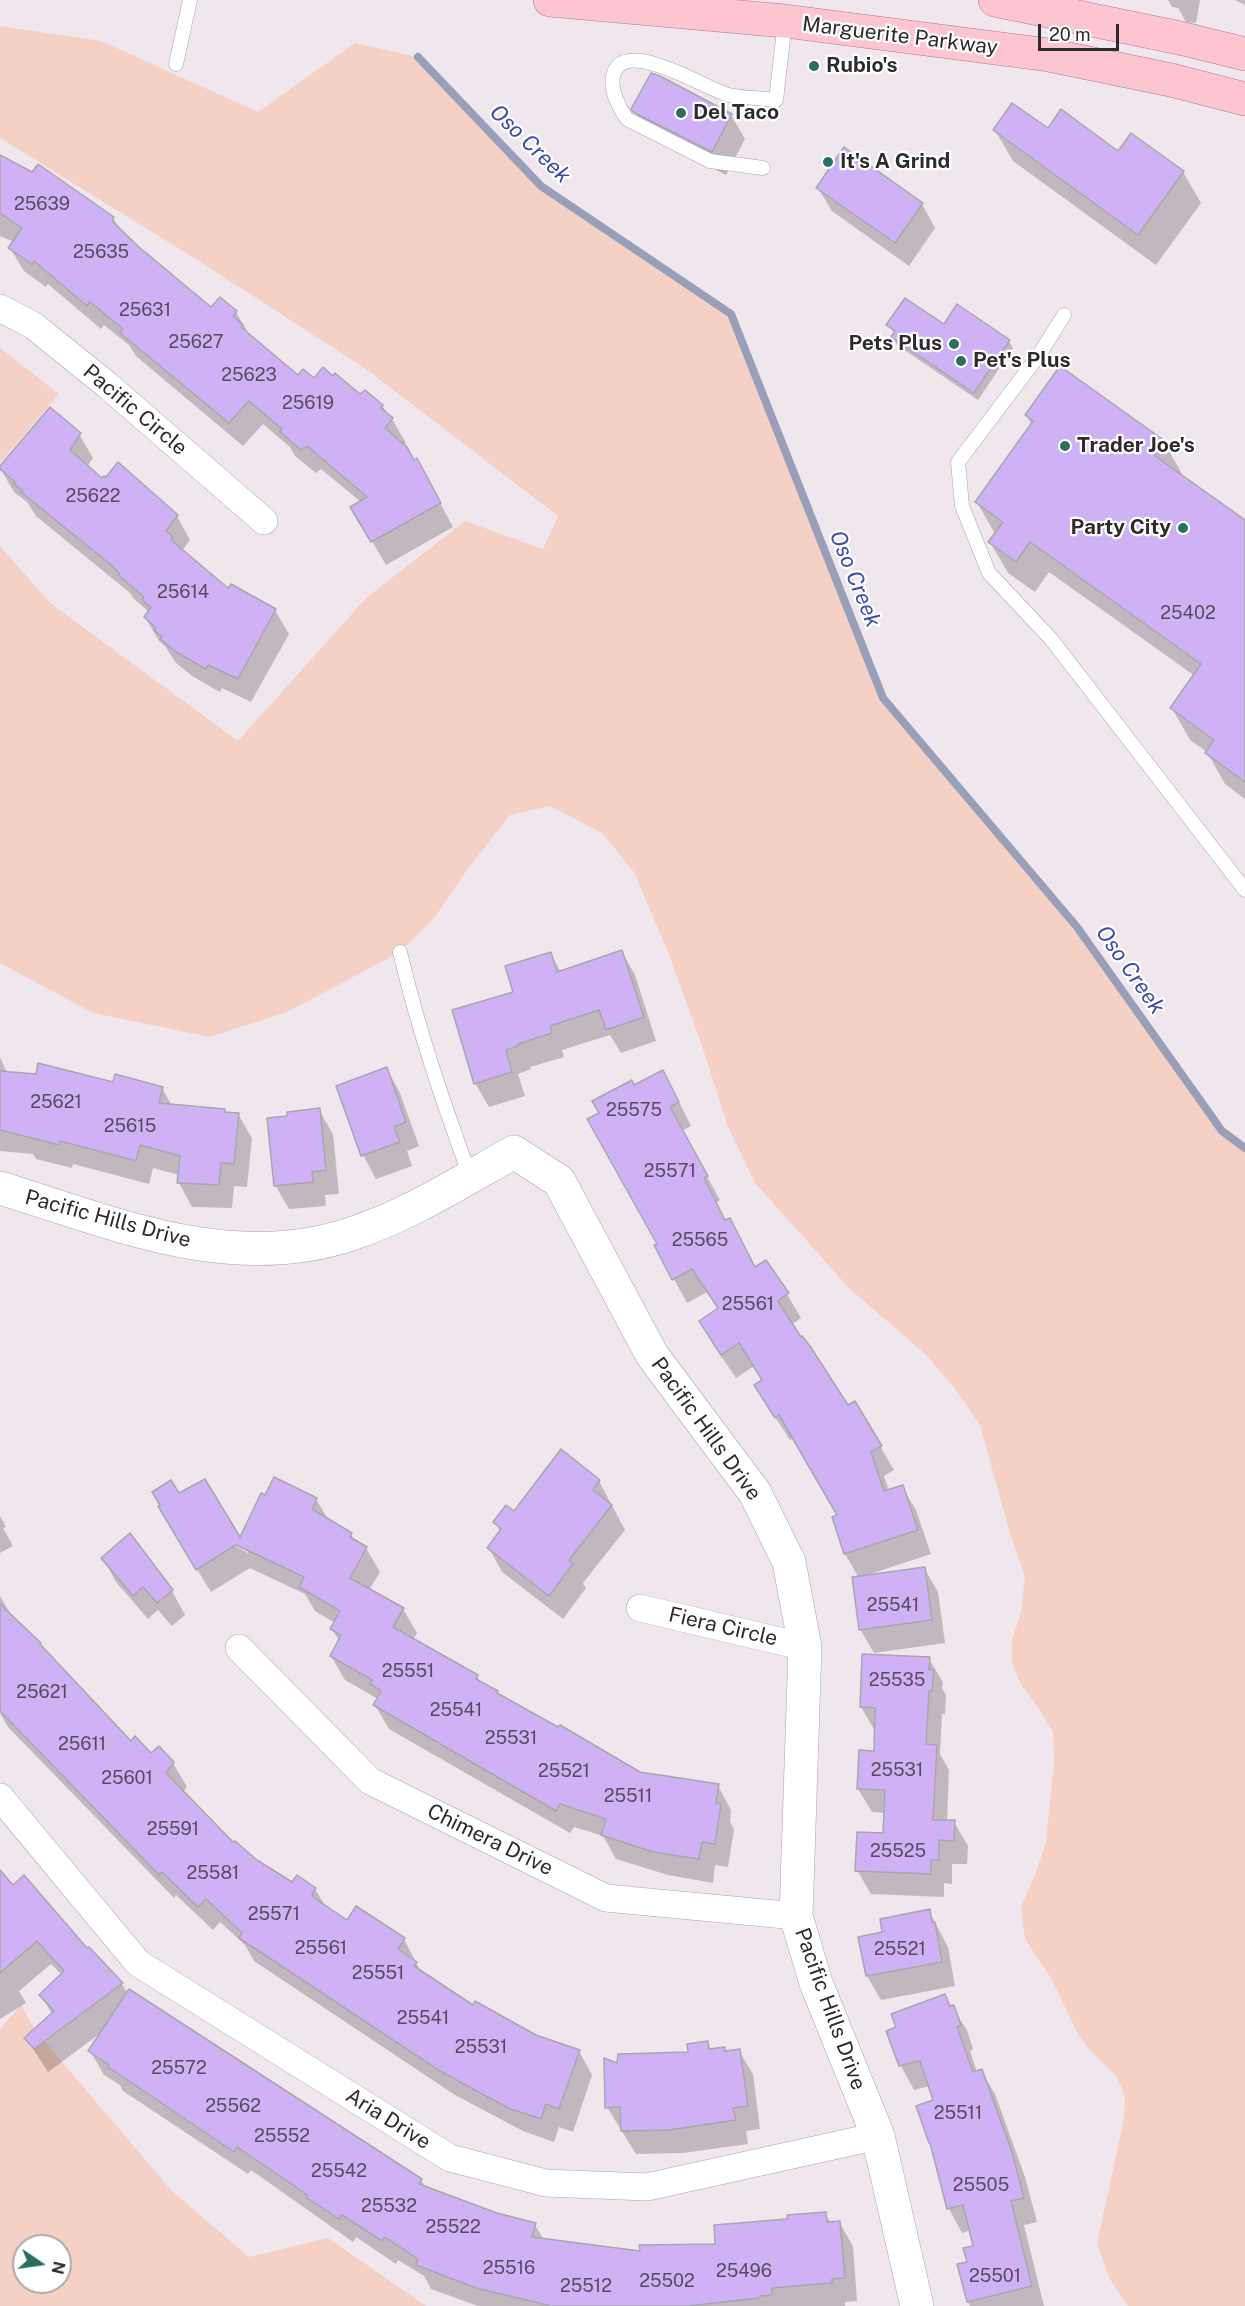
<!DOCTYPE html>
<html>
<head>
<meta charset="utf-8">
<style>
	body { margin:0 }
	#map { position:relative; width:1245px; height:2306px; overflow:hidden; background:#f0e7ee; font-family:"Public Sans",sans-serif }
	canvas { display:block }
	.north { position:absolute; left:12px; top:2234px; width:60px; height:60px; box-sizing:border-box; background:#fff; border:2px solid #abaaab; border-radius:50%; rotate:103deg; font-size:16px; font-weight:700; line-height:24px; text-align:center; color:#2e2a2d }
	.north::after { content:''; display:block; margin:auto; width:21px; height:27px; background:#2b6f62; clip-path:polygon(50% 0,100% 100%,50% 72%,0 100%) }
	.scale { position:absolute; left:1038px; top:24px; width:81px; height:27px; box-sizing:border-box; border:3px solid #2e2a2d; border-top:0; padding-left:8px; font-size:18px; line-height:21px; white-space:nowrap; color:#2e2a2d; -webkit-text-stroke:4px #fff; paint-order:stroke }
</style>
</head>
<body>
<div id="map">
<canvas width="1245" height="2306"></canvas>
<div class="north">N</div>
<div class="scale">20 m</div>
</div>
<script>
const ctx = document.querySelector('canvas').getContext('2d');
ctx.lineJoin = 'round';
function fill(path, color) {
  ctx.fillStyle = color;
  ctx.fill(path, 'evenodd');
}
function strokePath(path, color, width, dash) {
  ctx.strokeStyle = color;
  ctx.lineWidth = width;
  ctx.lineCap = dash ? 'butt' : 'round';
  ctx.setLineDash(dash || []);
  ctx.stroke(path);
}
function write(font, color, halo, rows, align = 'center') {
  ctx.font = font + ' "Public Sans",sans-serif';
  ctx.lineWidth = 4.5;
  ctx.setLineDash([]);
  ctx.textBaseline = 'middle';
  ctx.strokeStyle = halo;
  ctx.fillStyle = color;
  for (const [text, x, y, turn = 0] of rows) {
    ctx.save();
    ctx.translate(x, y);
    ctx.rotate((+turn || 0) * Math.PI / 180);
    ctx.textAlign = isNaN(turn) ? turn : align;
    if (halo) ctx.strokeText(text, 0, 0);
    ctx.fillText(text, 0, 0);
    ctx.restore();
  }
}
const green = new Path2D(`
	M0 26 101 41 258 112 355 43 418 57 541 186 731 314 883 698 1077 927 1222 1131 1245 1148V2306H1128L1109 2278 1097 2243 1124 2119 1125 2096 1117 2077 1087 2047 1078 2034 1051 1978 1025 1939 1021 1907 1035 1875 1046 1842 1054 1762 1053 1732 1038 1707 1021 1685 1012 1663V1640L1021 1612 1025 1577 1010 1533 980 1425 956 1390 926 1355 849 1288 755 1183 728 1127 702 1046 668 952 634 872 602 833 550 806 510 815 467 870 435 917 400 952 287 1012 210 1037 93 1013 0 963V546L50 603 238 741 366 598 465 521 543 549 558 516 366 369 199 261 0 138Z
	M0 348 59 394 0 463Z
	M21 2005 35 2030 171 2190 249 2257 328 2238 426 2306H0V2029ZM24 2246H60V2282H24Z`);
const shadow = new Path2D(`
	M1168 0H1200L1196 23 1186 22 1178 8 1172 7Z
	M1235 0H1245V5Z
	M633 108 731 115 745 139 726 175 649 136Z
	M995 130H1048L1183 172 1201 203 1156 265 1013 161Z
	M0 156 113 218 121 231 138 248 212 309 236 312 250 336 298 377 360 396 382 406 392 419 406 443 403 446 430 484 453 527 386 565 352 507 361 502 321 469 316 473 295 456 290 447 263 424 243 446 136 356 129 345 104 325 101 329 48 284 46 287 24 271 10 248 14 242 0 236Z
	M818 188 922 204 935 228 909 266 832 211Z
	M888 325 944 326 1009 341 1013 348 978 400 897 345 893 337 895 334Z
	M1026 415 1164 442 1182 474 1180 476 1245 522V799L1225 784 1207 752 1190 740 1172 708 1195 676 1049 572 1035 592 1008 573 990 542 995 534 977 502 1032 425Z
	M79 434 93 458 87 467 103 480 177 516 190 540 182 551 229 590 275 610 289 634 251 702 222 688 220 692 192 676 176 663 165 646 159 641 145 617 149 612 134 599 130 593 36 516 27 502 14 492 0 468Z
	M622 952 635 975 656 1041 621 1053 610 1035 562 1050 564 1057 530 1067 531 1069 518 1074 525 1096 489 1107 475 1083 515 993 550 953 561 972Z
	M0 1057 7 1073 162 1088 172 1106 238 1114 252 1138 247 1187 234 1186 232 1208 192 1207 179 1183V1175L153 1168 149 1184 73 1164 72 1168 36 1159 33 1154 0 1151Z
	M387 1069 400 1093 419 1146 407 1151 412 1166 376 1179 363 1155Z
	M634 1087 676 1096 691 1126 682 1131 720 1200 716 1203 726 1221 755 1269 787 1294 801 1318 791 1325 847 1407 855 1403 894 1470 884 1476 889 1491 902 1487 916 1510 931 1554 867 1575 868 1576 924 1568 938 1592 945 1643 874 1653 860 1629 859 1578 845 1554 833 1518 839 1516 794 1438 790 1440 770 1409 763 1381 754 1366 736 1378 714 1346 701 1322 719 1310 707 1292 687 1303 656 1246 659 1244 601 1113Z
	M319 1110 333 1134 339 1194 325 1195 326 1206 289 1209 275 1185 289 1117Z
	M599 1481 625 1530 583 1583 586 1588 563 1619 502 1572 489 1548 501 1533 495 1522Z
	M178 1495 240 1540 316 1499 329 1521 351 1534 355 1542 366 1548 380 1572 369 1590 403 1609 417 1633 413 1640 477 1676 481 1684 498 1695 639 1773 718 1786 731 1810 730 1822 734 1829 728 1867 715 1865 713 1883 668 1875 616 1859 603 1836 574 1827 570 1833 389 1729 375 1705 378 1699 345 1680 331 1656 339 1641 332 1629 335 1623 315 1611 305 1594 250 1568 211 1592 173 1530ZM230 1541 248 1549V1553L229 1543Z
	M0 1516 6 1527 3 1528 13 1546 0 1553Z
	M103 1558 172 1591 185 1615 172 1626 158 1610 148 1619 116 1582Z
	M0 1596 10 1613 131 1743 151 1755 173 1763 187 1787 182 1793 233 1844 256 1862 293 1884 315 1889 326 1907 347 1922 404 1939 421 1972 473 2007 535 2036 579 2051 592 2075 573 2132 559 2127 554 2142 523 2131 455 2095 254 1961 245 1945 220 1922 213 1930 176 1895 174 1898 8 1727 0 1713Z
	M929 1659 943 1682 942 1688 946 1695 945 1714H942L940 1754 949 1770 947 1822H954L968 1846 967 1864H952V1884L944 1883V1897L871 1894 857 1870 884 1834 885 1813 872 1812 858 1789 875 1753V1731L861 1707Z
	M0 1882 87 1950 89 1949 122 1984 128 1994 421 2180 426 2188 497 2214 535 2225 544 2240 641 2252 717 2245 788 2220 825 2214 831 2223 839 2222 853 2246 857 2301 845 2302V2306H478L431 2289 424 2276 398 2260 396 2264 356 2237 353 2242 251 2170 248 2174 123 2091 120 2085 104 2075 90 2051 102 2032 48 2072 26 2038 52 2014 41 1995 62 1975 51 1964 19 1991 26 2003 0 2019Z
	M929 1911 948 1947 955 1986 881 2000 867 1976 860 1938 884 1933Z
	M944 1996 967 2030 973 2049 970 2051 977 2072 981 2071 995 2094 1025 2177 1037 2222 1024 2225 1044 2306H970L968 2302V2263L975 2247 971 2230 962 2233 949 2209 933 2148 935 2101 930 2086 914 2090 901 2066 888 2032 898 2028Z
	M707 2043 711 2050 724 2048 727 2052 739 2051 753 2074 760 2129 746 2131 748 2144 683 2153 636 2154 607 2107 619 2065 689 2053Z`);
const stream = new Path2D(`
	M418 57 541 186 731 314 883 698 1077 927 1222 1131 1245 1148`);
const building = new Path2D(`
	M651 73 660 76 732 114 712 152 633 112 631 109Z
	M1012 103 1048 128 1061 109 1118 151 1131 133 1184 171 1138 235 993 130Z
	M844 147 923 203 895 243 816 188Z
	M0 155 32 172 38 164 114 217 112 221 139 247 211 307 220 297 237 311 233 316 243 325 241 327 298 375 303 369 314 378 323 367 333 376 335 373 360 394 365 390 383 405 381 408 393 418 385 428 407 447 414 460 417 458 441 503 371 542 350 507 367 497 307 446 301 450 280 432 282 429 249 401 229 423 120 333 123 329 90 302 87 306 34 261 32 264 8 248 22 228 0 213Z
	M905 298 944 324 957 304 1010 340 974 393 891 337 895 331 886 325Z
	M1060 366 1165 441 1155 456 1245 520V782L1205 753 1214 740 1170 708 1201 664 1030 542 1016 562 988 542 1003 522 975 502 1033 421 1025 415Z
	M50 407 81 433 70 450 102 478 104 476 106 477 118 462 178 515 166 531 173 537 171 540 228 588 231 584 276 609 238 679 208 665 206 669 176 652 160 639 162 637 154 630 156 628 144 617 151 607 142 600 144 597 118 575 120 574 111 565 21 492 23 491 14 484 15 482 0 469V466Z
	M622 950 644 1017 606 1030 599 1010 550 1026 552 1033 518 1044V1046L506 1050 512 1072 474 1084 452 1010 513 992 505 966 551 952 557 972Z
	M38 1063 113 1082 115 1074 163 1087 159 1103 225 1109V1112L239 1113 234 1164 221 1163 219 1185 177 1183 180 1156 140 1145 136 1161 60 1141 59 1145 0 1130V1071L36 1074Z
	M387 1067 406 1122 394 1127 400 1142 361 1156 336 1086Z
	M663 1070 679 1102 670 1107 708 1176 704 1178 725 1220 730 1218 755 1267 766 1260 789 1293 778 1301 801 1337 802 1336 810 1346 848 1405 855 1401 882 1446 871 1452 884 1491 903 1485 918 1530 844 1554 832 1517 837 1515 779 1415 775 1418 754 1385 762 1380 739 1343 721 1355 699 1321 718 1308 692 1269 672 1280 654 1245 657 1244 587 1119 599 1113 592 1101 632 1080 634 1085Z
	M320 1108 326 1170 312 1172 313 1182 274 1186 267 1118 287 1116V1112Z
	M561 1449 600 1480 593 1490 612 1505 569 1560 573 1564 549 1596 487 1548 501 1529 493 1522 506 1505 514 1511Z
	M274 1477 317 1498 312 1509 352 1533 350 1537 367 1547 350 1578 404 1608 393 1627 478 1675 476 1679 498 1691 497 1693 558 1727 560 1725 640 1772 719 1784 716 1803 721 1804 715 1844 702 1842 699 1859 653 1852 601 1835 606 1819 560 1804 556 1811 373 1705 381 1691 370 1684 372 1680 330 1656 341 1635 330 1629 340 1611 299 1587 304 1577 236 1545 196 1570 158 1506 160 1505 152 1492 171 1480 179 1493 205 1479 240 1537 261 1493 265 1495Z
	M130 1533 173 1590 157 1603 143 1587 133 1596 101 1558Z
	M925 1567 932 1620 859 1630 852 1577Z
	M0 1604 41 1643 40 1644 131 1741 135 1736 151 1753 159 1746 174 1762 166 1773 233 1842 235 1841 257 1860 292 1882 297 1875 316 1888 312 1894 313 1897 347 1920 356 1906 405 1938 398 1949 417 1962 414 1966 473 2005 475 2001 536 2035 580 2050 559 2109 546 2104 541 2119 508 2108 440 2071 239 1938 242 1933 206 1899 198 1907 162 1872 159 1875 0 1711Z
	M862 1654 930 1657 929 1670H934L932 1691H929L926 1744 937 1745 933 1820H955L954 1841 939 1840V1860H931V1874L855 1871 857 1832 883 1833 885 1790 857 1789 859 1750 874 1751 875 1708 860 1707Z
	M0 1870 13 1885 24 1875 87 1948 89 1947 123 1983 34 2049 24 2038 54 2011 39 1995 64 1971 37 1941 0 1973Z
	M930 1909 932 1922H935L942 1962 866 1976 858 1937 882 1932 880 1919Z
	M129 1989 422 2179 419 2184 497 2213 536 2223 532 2237 640 2251 639 2245 715 2244 714 2225 787 2219V2215L826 2212 827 2222 840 2221 845 2278 832 2279V2283L772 2288V2295L760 2296 759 2298 688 2306H551L476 2288 416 2265 418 2259 385 2237 382 2241 342 2215 339 2219 306 2197 307 2195 296 2187 237 2147 234 2152 108 2067 109 2065 88 2051Z
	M945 1994 950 2006 954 2005 961 2025 957 2027 973 2072 982 2069 1012 2152 1024 2198 1011 2201 1032 2286 967 2302 957 2264 967 2262 963 2248 973 2246 963 2205 947 2209 930 2143H929L916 2106 933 2100 920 2061 899 2066 886 2031 896 2027 891 2014Z
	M708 2041 709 2049 725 2047V2051L740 2049 748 2106 733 2108 736 2120 669 2130 621 2131 620 2107 605 2108 604 2058 617 2063 618 2054 688 2052 687 2044Z`);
const service = new Path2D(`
	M176 64 190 0
	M763 168 710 161 627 119C619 108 610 90 613 76 622 34 707 90 729 95 744 98 761 98 776 100L785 21
	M1064 315 1039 355 958 462 962 506 989 573 1051 639 1245 890
	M400 952C418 1029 443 1102 470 1176`);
const minor = new Path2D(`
	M0 308 34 326 107 385 264 521
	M640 1608 805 1647
	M239 1648 370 1781 606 1898 796 1916
	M0 1797 138 1963 450 2158 546 2183 647 2187 878 2136`);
const tertiary = new Path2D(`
	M0 1188C114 1223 231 1274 351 1234 409 1215 462 1181 514 1152L559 1181 652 1355 755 1493 789 1562 805 1647 796 1916 816 1983 878 2136 917 2306`);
const primary = new Path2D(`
	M550 0 785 21 1049 55 1171 80 1245 99
	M995 0 1180 38 1245 54`);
const markers = [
	[814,66,6,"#2b6f62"],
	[681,113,6,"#2b6f62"],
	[828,162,6,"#2b6f62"],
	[954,344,6,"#2b6f62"],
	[961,361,6,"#2b6f62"],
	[1065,446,6,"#2b6f62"],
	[1183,528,6,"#2b6f62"]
];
const numberNames = [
	["25639",42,204],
	["25635",101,252],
	["25631",145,310],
	["25627",196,342],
	["25623",249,375],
	["25619",308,403],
	["25622",93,496],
	["25614",183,592],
	["25402",1188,613],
	["25621",56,1102],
	["25575",634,1110],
	["25615",130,1126],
	["25571",670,1171],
	["25565",700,1240],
	["25561",748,1304],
	["25541",893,1605],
	["25551",408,1671],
	["25535",897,1680],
	["25621",42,1692],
	["25541",456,1710],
	["25531",511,1738],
	["25611",82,1744],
	["25531",897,1770],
	["25521",564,1771],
	["25601",127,1778],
	["25511",628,1796],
	["25591",173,1829],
	["25525",898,1851],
	["25581",213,1873],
	["25571",274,1914],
	["25561",321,1948],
	["25521",900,1949],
	["25551",378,1973],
	["25541",423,2018],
	["25531",481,2047],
	["25572",179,2068],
	["25562",233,2106],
	["25511",958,2113],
	["25552",282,2136],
	["25542",339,2171],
	["25505",981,2185],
	["25532",389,2206],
	["25522",453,2227],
	["25516",509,2268],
	["25496",744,2271],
	["25501",995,2276],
	["25502",667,2281],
	["25512",586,2286]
];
const streetNames = [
	["Marguerite Parkway",900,36,7],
	["Pacific Circle",135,410,40],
	["Pacific Hills Drive",108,1219,15],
	["Pacific Hills Drive",706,1429,54],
	["Fiera Circle",723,1627,13],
	["Chimera Drive",490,1840,26],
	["Pacific Hills Drive",830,2009,70],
	["Aria Drive",388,2119,32]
];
const poiNames = [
	["Rubio's",826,66],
	["Del Taco",693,113],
	["It's A Grind",840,162],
	["Pets Plus",942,344,"right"],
	["Pet's Plus",973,361],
	["Trader Joe's",1077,446],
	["Party City",1171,528,"right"]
];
const waterNames = [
	["Oso Creek",530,144,44],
	["Oso Creek",855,579,68],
	["Oso Creek",1130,970,55]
];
fill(green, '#f5d0c5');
fill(shadow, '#0003');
strokePath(stream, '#999fb8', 8);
fill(building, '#ceb2f5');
strokePath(building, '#a9a6ae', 1.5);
strokePath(service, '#aba3a9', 15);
strokePath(minor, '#aba3a9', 28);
strokePath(tertiary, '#aba3a9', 34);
strokePath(primary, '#b37683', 34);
strokePath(service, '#fff', 14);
strokePath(minor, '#fff', 27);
strokePath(tertiary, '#fff', 33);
strokePath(primary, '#fdc5d1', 33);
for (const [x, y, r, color] of markers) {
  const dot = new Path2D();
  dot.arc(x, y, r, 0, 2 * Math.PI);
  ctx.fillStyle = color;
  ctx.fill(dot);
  strokePath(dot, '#fff', 2);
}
write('18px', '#564c5f', null, numberNames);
write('21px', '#2e2a2d', '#fff', streetNames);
write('bold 21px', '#2e2a2d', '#fff', poiNames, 'left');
write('italic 22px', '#3d4cab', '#fff', waterNames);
</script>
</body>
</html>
